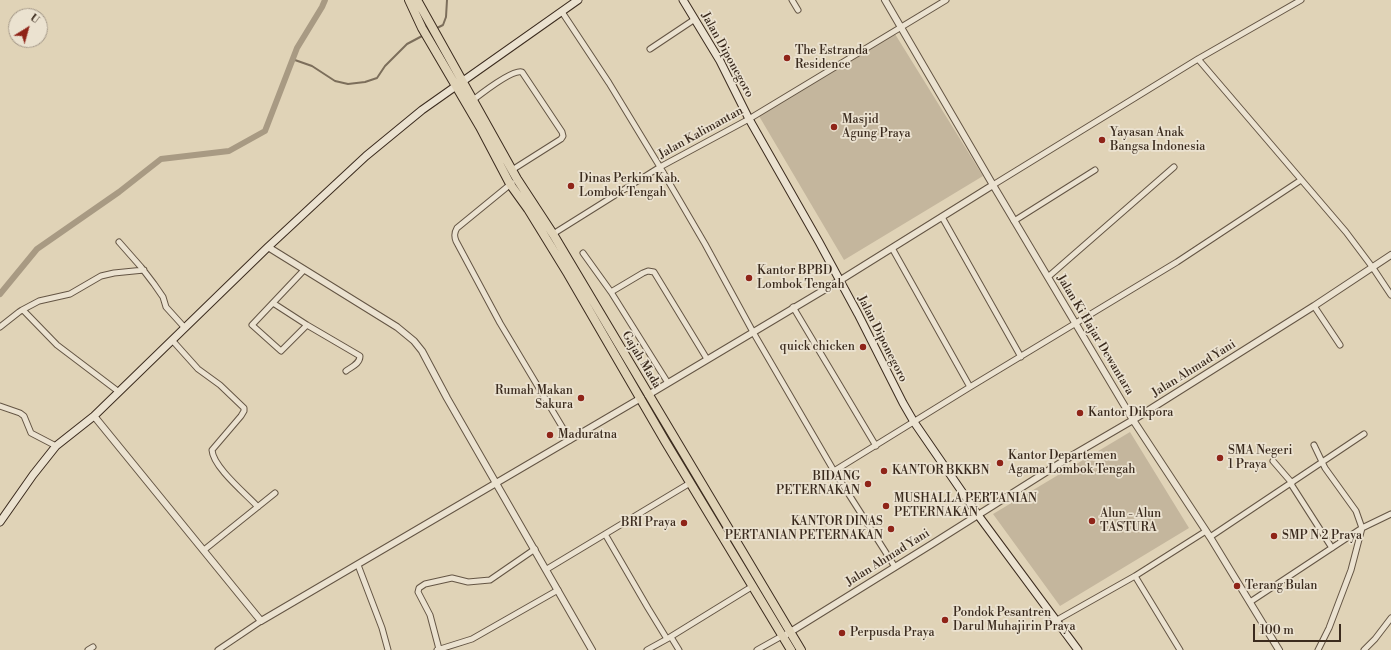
<!DOCTYPE html>
<html>
<head>
<meta charset="utf-8">
<style>
	body { margin:0 }
	#map { position:relative; width:1391px; height:650px; overflow:hidden; background:#e0d3b7; font-family:"Libre Bodoni",serif }
	canvas { display:block }
	.north { position:absolute; left:8px; top:8px; width:40px; height:40px; box-sizing:border-box; background:#ebe2d0; border:1px solid #a59989; border-radius:50%; rotate:37deg; font-size:11px; font-weight:700; line-height:16px; text-align:center; color:#3b2b1e }
	.north::after { content:''; display:block; margin:auto; width:14px; height:18px; background:#8f2418; clip-path:polygon(50% 0,100% 100%,50% 72%,0 100%) }
	.scale { position:absolute; left:1253px; top:624px; width:88px; height:18px; box-sizing:border-box; border:2px solid #3b2b1e; border-top:0; padding-left:5px; font-size:12px; line-height:14px; white-space:nowrap; color:#3b2b1e; -webkit-text-stroke:3px #ebe2d0; paint-order:stroke }
</style>
</head>
<body>
<div id="map">
<canvas width="1391" height="650"></canvas>
<div class="north">U</div>
<div class="scale">100 m</div>
</div>
<script>
const ctx = document.querySelector('canvas').getContext('2d');
ctx.lineJoin = 'round';
function fill(path, color) {
  ctx.fillStyle = color;
  ctx.fill(path, 'evenodd');
}
function strokePath(path, color, width, dash) {
  ctx.strokeStyle = color;
  ctx.lineWidth = width;
  ctx.lineCap = dash ? 'butt' : 'round';
  ctx.setLineDash(dash || []);
  ctx.stroke(path);
}
function write(font, color, halo, rows, align = 'center') {
  ctx.font = font + ' "Libre Bodoni",serif';
  ctx.lineWidth = 3.5;
  ctx.setLineDash([]);
  ctx.textBaseline = 'middle';
  ctx.strokeStyle = halo;
  ctx.fillStyle = color;
  for (const [text, x, y, turn = 0] of rows) {
    ctx.save();
    ctx.translate(x, y);
    ctx.rotate((+turn || 0) * Math.PI / 180);
    ctx.textAlign = isNaN(turn) ? turn : align;
    if (halo) ctx.strokeText(text, 0, 0);
    ctx.fillText(text, 0, 0);
    ctx.restore();
  }
}
const green = new Path2D(`
	M895 34 983 176 844 260 759 116Z
	M1130 432 1189 528 1060 606 993 514Z`);
const stream = new Path2D(`
	M435 29 443 25 446 17 447 0
	M292 59 312 66 335 81 348 84 365 82 377 78 385 66 407 44 424 35`);
const canal = new Path2D(`
	M0 294 37 249 119 192 161 159 229 151 265 131 297 48 322 7 325 0`);
const minor = new Path2D(`
	M792 0 798 10
	M562 12 609 83 660 167 705 244 753 332 834 471
	M650 49 695 19
	M1198 59 1346 232 1373 268 1391 295
	M473 100C482 93 513 69 522 72L562 132 563 136 561 139 512 170
	M512 183 457 228C454 233 454 236 456 241L500 323 570 440
	M993 185 1198 59 1301 0
	M942 217 1021 357
	M1014 221 1095 170
	M553 234 660 167 749 119 946 0
	M119 242 141 267 154 284 163 297 166 307 185 328
	M892 248 970 387
	M583 253 611 292 668 383
	M304 270 252 325 281 351 307 325
	M1048 277 1174 167
	M611 292 643 273 648 271 654 272 707 359
	M273 303 307 325 360 356C360 364 351 367 346 371
	M1314 306 1340 345
	M793 307 876 446
	M22 310 39 301 70 294 101 276 114 273 144 270
	M0 327 19 312 22 310 24 311 57 345 119 392
	M172 340 198 369 220 385 244 408V411L241 416 212 450C213 467 246 494 258 507
	M0 406 20 413 24 416 31 433 56 446
	M1314 445 1325 468 1356 511 1362 528 1351 570 1329 628 1318 650
	M1273 461 1292 483
	M1291 484 1332 548
	M605 534 648 608 667 639
	M1210 537 1364 434
	M204 550 275 493
	M358 565 382 628 388 650
	M895 567 834 471 970 387 1177 262 1301 180
	M547 569 690 483
	M1135 576 1180 650
	M1250 602 1362 528 1391 514
	M1057 620 1135 576 1206 531
	M671 637 679 650
	M439 649 430 615 418 592 419 588 425 584 452 578 468 582 490 580 535 549
	M88 650 93 647
	M218 650 261 621
	M437 650 472 639 558 590
	M647 650 667 639 753 586
	M757 650 782 636
	M1364 650 1375 639 1391 618`);
const tertiary = new Path2D(`
	M885 0 993 185 1133 420 1210 537 1279 650
	M268 247 397 327 414 341 422 351 447 398 592 650
	M648 395 839 281 993 185
	M94 416 261 621 641 398
	M787 634 932 544 1073 455 1133 420 1314 306 1391 255`);
const secondary = new Path2D(`
	M683 0 720 61 749 119 819 242 858 314 903 403 914 422 978 515 1078 650
	M0 522 33 475 56 446 94 416 268 247 366 156 422 110 578 0`);
const primary = new Path2D(`
	M409 0 422 28 480 127 510 184 528 209 568 274 665 441 791 650
	M417 0 517 179 553 234 801 650`);
const markers = [
	[787,58,4,"#8f2418"],
	[834,127,4,"#8f2418"],
	[1102,140,4,"#8f2418"],
	[571,186,4,"#8f2418"],
	[749,278,4,"#8f2418"],
	[863,347,4,"#8f2418"],
	[581,398,4,"#8f2418"],
	[1080,413,4,"#8f2418"],
	[550,435,4,"#8f2418"],
	[1220,458,4,"#8f2418"],
	[1000,463,4,"#8f2418"],
	[884,471,4,"#8f2418"],
	[868,484,4,"#8f2418"],
	[886,506,4,"#8f2418"],
	[1092,521,4,"#8f2418"],
	[684,523,4,"#8f2418"],
	[891,529,4,"#8f2418"],
	[1274,536,4,"#8f2418"],
	[1237,586,4,"#8f2418"],
	[945,620,4,"#8f2418"],
	[842,633,4,"#8f2418"]
];
const poiNames = [
	["The Estranda",795,51],
	["Residence",795,65],
	["Masjid",842,120],
	["Agung Praya",842,134],
	["Yayasan Anak",1110,133],
	["Bangsa Indonesia",1110,147],
	["Dinas Perkim Kab.",579,179],
	["Lombok Tengah",579,193],
	["Kantor BPBD",757,271],
	["Lombok Tengah",757,285],
	["quick chicken",855,347,"right"],
	["Rumah Makan",573,391,"right"],
	["Sakura",573,405,"right"],
	["Kantor Dikpora",1088,413],
	["Maduratna",558,435],
	["SMA Negeri",1228,451],
	["1 Praya",1228,465],
	["Kantor Departemen",1008,456],
	["Agama Lombok Tengah",1008,470],
	["KANTOR BKKBN",892,471],
	["BIDANG",860,477,"right"],
	["PETERNAKAN",860,491,"right"],
	["MUSHALLA PERTANIAN",894,499],
	["PETERNAKAN",894,513],
	["Alun - Alun",1100,514],
	["TASTURA",1100,528],
	["KANTOR DINAS",883,522,"right"],
	["PERTANIAN PETERNAKAN",883,536,"right"],
	["BRI Praya",676,523,"right"],
	["SMP N 2 Praya",1282,536],
	["Terang Bulan",1245,586],
	["Pondok Pesantren",953,613],
	["Darul Muhajirin Praya",953,627],
	["Perpusda Praya",850,633]
];
const streetNames = [
	["Jalan Diponegoro",727,55,61],
	["Jalan Kalimantan",701,133,-29],
	["Jalan Ki Hajar Dewantara",1095,335,59],
	["Jalan Diponegoro",882,339,63],
	["Gajah Mada",641,360,59],
	["Jalan Ahmad Yani",1194,369,-32],
	["Jalan Ahmad Yani",888,558,-32]
];
fill(green, '#c4b69d');
strokePath(stream, '#7c6e5b', 2);
strokePath(canal, '#a89a83', 6);
strokePath(minor, '#645544', 7);
strokePath(tertiary, '#645544', 8);
strokePath(secondary, '#3b2b1e', 9);
strokePath(primary, '#3b2b1e', 10);
strokePath(minor, '#ebe2d0', 5);
strokePath(tertiary, '#ebe2d0', 6);
strokePath(secondary, '#ebe2d0', 7);
strokePath(primary, '#e0d3b7', 8);
for (const [x, y, r, color] of markers) {
  const dot = new Path2D();
  dot.arc(x, y, r, 0, 2 * Math.PI);
  ctx.fillStyle = color;
  ctx.fill(dot);
  strokePath(dot, '#ebe2d0', 1.5);
}
write('12px', '#3b2b1e', '#ebe2d0', poiNames, 'left');
write('12px', '#3b2b1e', '#ebe2d0', streetNames);
</script>
</body>
</html>
